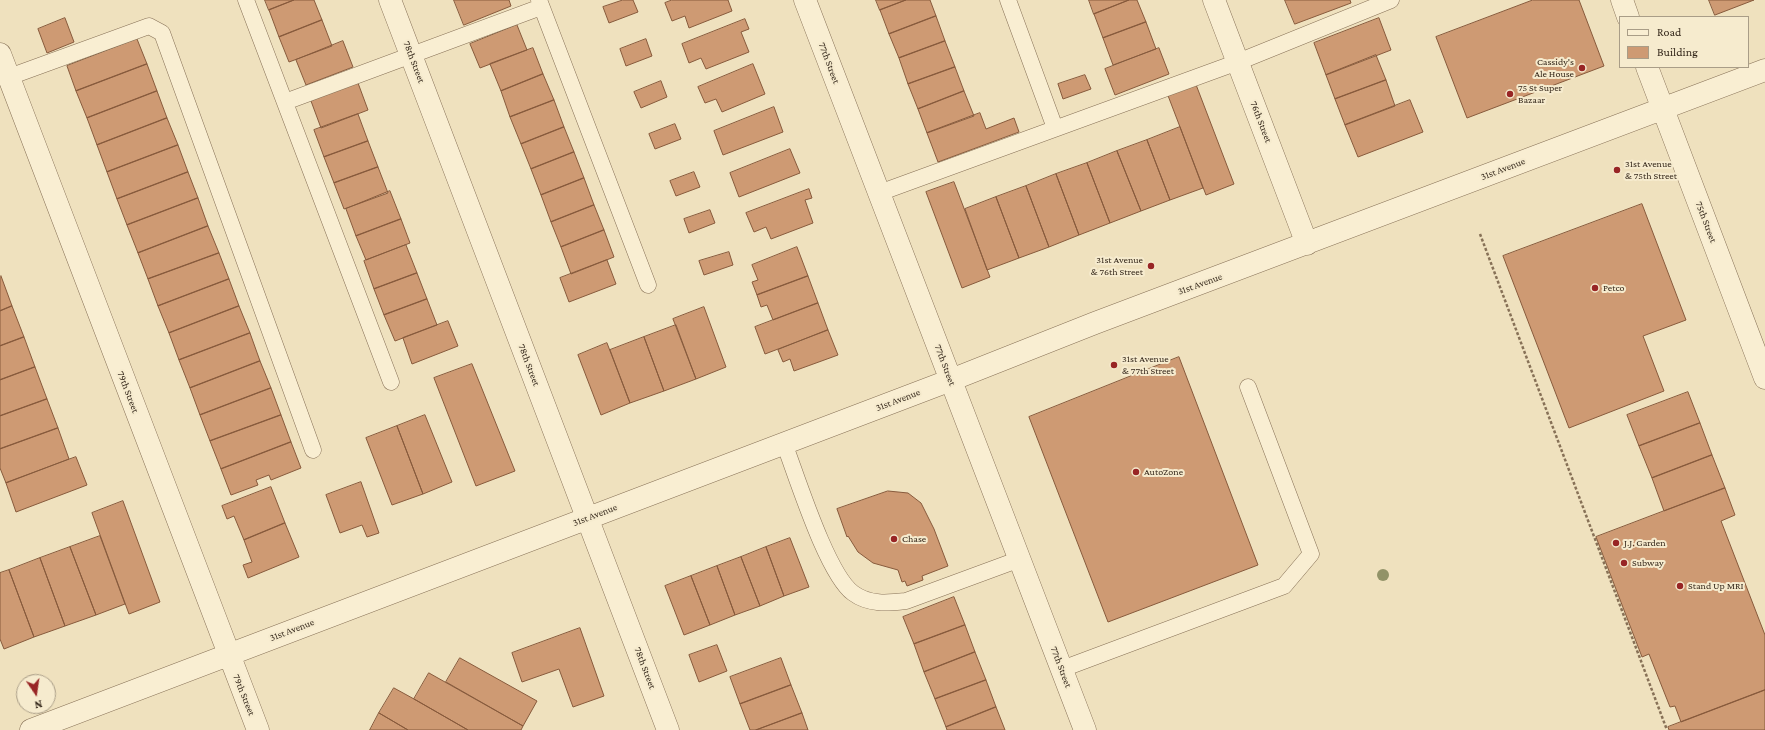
<!DOCTYPE html>
<html>
<head>
<meta charset="utf-8">
<style>
	body { margin:0 }
	#map { position:relative; width:1765px; height:730px; overflow:hidden; background:#efe1be; font-family:"Crimson Pro",serif }
	canvas { display:block }
	.legend { position:absolute; left:1619px; top:16px; width:130px; height:52px; box-sizing:border-box; background:#f6ebce; border:1px solid #a99d87; margin:0; padding:5px 7px; list-style:none; font-size:12px; color:#36291c }
	.legend li { display:flex; align-items:center; gap:8px; height:20px }
	.legend b { width:20px; border:1px solid #a99d87 }
	.north { position:absolute; left:16px; top:674px; width:40px; height:40px; box-sizing:border-box; background:#f6ebce; border:1px solid #a99d87; border-radius:50%; rotate:167deg; font-size:11px; font-weight:700; line-height:16px; text-align:center; color:#36291c }
	.north::after { content:''; display:block; margin:auto; width:14px; height:18px; background:#982525; clip-path:polygon(50% 0,100% 100%,50% 72%,0 100%) }
</style>
</head>
<body>
<div id="map">
<canvas width="1765" height="730"></canvas>
<ul class="legend">
<li><b style="height:5px;background:#f9eed2"></b>Road</li>
<li><b style="height:11px;background:#ce9a73"></b>Building</li>
</ul>
<div class="north">N</div>
</div>
<script>
const ctx = document.querySelector('canvas').getContext('2d');
ctx.lineJoin = 'round';
function fill(path, color) {
  ctx.fillStyle = color;
  ctx.fill(path, 'evenodd');
}
function strokePath(path, color, width, dash) {
  ctx.strokeStyle = color;
  ctx.lineWidth = width;
  ctx.lineCap = dash ? 'butt' : 'round';
  ctx.setLineDash(dash || []);
  ctx.stroke(path);
}
function write(font, color, halo, rows, align = 'center') {
  ctx.font = font + ' "Crimson Pro",serif';
  ctx.lineWidth = 4;
  ctx.setLineDash([]);
  ctx.textBaseline = 'middle';
  ctx.strokeStyle = halo;
  ctx.fillStyle = color;
  for (const [text, x, y, turn = 0] of rows) {
    ctx.save();
    ctx.translate(x, y);
    ctx.rotate((+turn || 0) * Math.PI / 180);
    ctx.textAlign = isNaN(turn) ? turn : align;
    if (halo) ctx.strokeText(text, 0, 0);
    ctx.fillText(text, 0, 0);
    ctx.restore();
  }
}
const building = new Path2D(`
	M265 0H294L269 10Z
	M294 0H314L322 20 279 37 269 10Z
	M454 0H509L511 6 464 25Z
	M623 0H633L638 12 609 23 603 7Z
	M672 0H728L732 11 689 28 685 16 672 21 665 3Z
	M876 0H906L880 10Z
	M906 0H930L936 16 889 34 880 10Z
	M1089 0H1129L1094 14Z
	M1129 0H1137L1146 22 1103 38 1094 14Z
	M1285 0H1350L1351 3 1295 24Z
	M1533 0H1579L1604 66 1467 118 1436 37Z
	M1709 0H1754L1715 15Z
	M936 16 945 41 899 58 889 34Z
	M65 18 74 42 47 53 38 29Z
	M1379 18 1391 50 1326 75 1314 43Z
	M745 19 749 29 741 32 749 52 706 69 701 58 689 63 682 44Z
	M322 20 332 46 289 62 279 37Z
	M1146 22 1156 49 1113 65 1103 38Z
	M517 25 527 50 480 68 470 44Z
	M137 39 147 64 76 91 67 66Z
	M646 39 652 56 626 66 620 49Z
	M343 41 353 67 306 85 296 60Z
	M945 41 955 67 908 84 899 58Z
	M533 48 543 74 501 91 490 64Z
	M1159 48 1169 74 1115 95 1105 69Z
	M1376 55 1386 80 1335 99 1326 75Z
	M147 64 157 91 87 118 76 91Z
	M753 64 765 94 722 112 716 99 705 103 698 87Z
	M955 67 964 91 918 109 908 84Z
	M543 74 554 100 510 117 501 91Z
	M1085 75 1091 89 1063 99 1058 84Z
	M1386 80 1395 106 1345 125 1335 99Z
	M661 81 667 97 641 108 634 92Z
	M1195 82 1234 184 1206 195 1167 93Z
	M358 83 368 110 321 128 311 101Z
	M157 91 167 118 97 145 87 118Z
	M964 91 974 116 927 133 918 109Z
	M554 100 564 127 521 144 510 117Z
	M1410 100 1423 132 1358 157 1345 125Z
	M774 107 783 132 723 155 714 131Z
	M980 113 986 129 1014 118 1019 132 938 162 927 133Z
	M358 114 368 141 324 157 314 130Z
	M167 118 178 145 107 172 97 145Z
	M675 124 681 139 655 149 649 134Z
	M564 127 574 152 531 169 521 144Z
	M1180 127 1203 188 1170 200 1147 140Z
	M1147 140 1170 200 1141 211 1117 151Z
	M368 141 378 167 334 183 324 157Z
	M178 145 188 172 117 199 107 172Z
	M790 149 800 173 739 197 730 173Z
	M1117 151 1141 211 1110 223 1087 163Z
	M574 152 584 178 541 195 531 169Z
	M1087 163 1110 223 1079 235 1056 174Z
	M378 167 388 193 344 209 334 183Z
	M188 172 198 198 127 225 117 199Z
	M694 172 700 187 676 196 670 181Z
	M1056 174 1079 235 1049 247 1026 186Z
	M584 178 594 205 551 222 541 195Z
	M954 182 990 277 962 288 926 192Z
	M1026 186 1049 247 1019 258 996 197Z
	M809 189 812 198 805 200 813 223 771 239 766 227 754 232 746 213Z
	M390 191 401 219 356 236 346 209Z
	M996 197 1019 258 987 270 965 209Z
	M198 198 208 226 138 253 127 225Z
	M1642 204 1686 320 1643 336 1664 391 1569 428 1503 256Z
	M594 205 604 230 561 247 551 222Z
	M710 210 715 223 689 233 684 219Z
	M401 219 410 243 366 260 356 236Z
	M208 226 219 253 148 279 138 253Z
	M604 230 614 257 571 274 561 247Z
	M406 245 417 273 374 289 364 261Z
	M797 247 808 276 757 295 752 282 758 280 752 265Z
	M729 252 733 265 704 275 699 261Z
	M219 253 229 279 158 306 148 279Z
	M607 260 616 284 569 302 560 278Z
	M417 273 427 299 384 315 374 289Z
	M1 276 12 306 0 311V277Z
	M808 276 818 303 773 320 767 305 761 307 757 295Z
	M229 279 239 306 169 333 158 306Z
	M427 299 437 325 395 341 384 315Z
	M818 303 828 330 765 354 755 327Z
	M12 306 24 337 0 346V311Z
	M239 306 250 333 179 360 169 333Z
	M704 307 726 367 696 379 673 319Z
	M448 321 458 346 412 364 403 338Z
	M676 325 696 379 664 391 644 337Z
	M828 330 838 355 794 371 790 359 783 362 778 350Z
	M250 333 260 361 190 388 179 360Z
	M24 337 35 367 0 380V346Z
	M644 337 664 391 630 403 610 350Z
	M607 343 630 403 601 415 578 355Z
	M1179 357 1258 565 1108 622 1029 417Z
	M260 361 271 388 200 415 190 388Z
	M472 364 515 471 476 486 434 378Z
	M35 367 47 399 0 416V380Z
	M271 388 281 415 210 441 200 415Z
	M1688 392 1700 423 1639 446 1627 415Z
	M47 399 58 428 0 449V416Z
	M281 415 291 442 221 469 210 441Z
	M425 415 452 482 423 494 397 426Z
	M1700 423 1712 455 1652 478 1639 446Z
	M397 426 423 494 392 505 366 438Z
	M58 428 69 459 6 483 0 468V449Z
	M291 442 301 468 271 480 269 475 256 480 258 485 231 495 221 469Z
	M1712 455 1725 488 1664 511 1652 478Z
	M76 457 87 485 16 512 6 483Z
	M361 482 379 533 367 537 362 525 340 533 326 495Z
	M271 487 285 523 244 540 234 516 227 519 222 506Z
	M1725 488 1735 515 1721 521 1765 635V690L1681 722 1675 706 1670 707 1649 654 1642 657 1596 537Z
	M888 491 908 493 921 503 934 529 948 566 922 576 923 580 907 586 905 581 902 582 898 570 873 563 858 552 848 536 847 537 837 509Z
	M123 501 160 602 129 614 92 513Z
	M285 523 299 557 248 578 243 565 252 562 244 540Z
	M100 536 125 604 96 615 70 547Z
	M790 538 809 587 784 596 766 547Z
	M70 547 96 615 65 626 40 558Z
	M766 547 784 596 760 606 741 557Z
	M741 557 760 606 735 615 717 566Z
	M40 558 65 626 34 637 9 570Z
	M717 566 735 615 710 625 691 576Z
	M9 570 34 637 4 649 0 639V573Z
	M691 576 710 625 684 635 665 586Z
	M954 597 965 625 914 644 903 617Z
	M965 625 975 652 924 672 914 644Z
	M580 628 604 696 573 707 559 669 522 682 512 653Z
	M717 645 727 671 699 682 689 655Z
	M975 652 986 680 935 699 924 672Z
	M460 658 537 701 523 726 446 682Z
	M781 658 791 685 740 704 730 677Z
	M429 673 523 726 521 730H468L414 699Z
	M986 680 996 707 946 727 935 699Z
	M791 685 802 713 756 730H750L740 704Z
	M394 688 414 699 468 730H408L379 713Z
	M1765 690V730H1669L1668 727Z
	M996 707 1005 730H947L946 727Z
	M379 713 408 730H370Z
	M802 713 808 730H756Z`);
const path = new Path2D(`
	M1480 234 1667 730`);
const service = new Path2D(`
	M246 0 391 382
	M539 0 648 285
	M1008 0 1055 128
	M9 77 149 26 162 33 313 450
	M285 102 541 7
	M879 193 1238 62 1391 0
	M784 443C797 477 827 574 853 593 869 605 888 603 906 601L1020 559
	M1062 669 1284 586 1311 554 1248 387`);
const minor = new Path2D(`
	M390 0 668 730
	M805 0 1085 730
	M1214 0 1307 244
	M1622 0 1628 17
	M0 54 258 730
	M1647 67 1765 378
	M31 730 951 380 1095 323 1765 70`);
const trees = [
	[1383,575]
];
const markers = [
	[1582,68,4,"#982525"],
	[1510,94,4,"#982525"],
	[1617,170,4,"#982525"],
	[1151,266,4,"#982525"],
	[1595,288,4,"#982525"],
	[1114,365,4,"#982525"],
	[1136,472,4,"#982525"],
	[894,539,4,"#982525"],
	[1616,543,4,"#982525"],
	[1624,563,4,"#982525"],
	[1680,586,4,"#982525"]
];
const streetNames = [
	["78th Street",414,62,69],
	["77th Street",829,63,69],
	["76th Street",1261,122,69],
	["31st Avenue",1503,169,-21],
	["75th Street",1706,222,69],
	["31st Avenue",1200,284,-20],
	["78th Street",529,365,69],
	["77th Street",945,365,69],
	["79th Street",128,392,69],
	["31st Avenue",898,400,-21],
	["31st Avenue",595,515,-21],
	["31st Avenue",292,630,-21],
	["77th Street",1061,667,69],
	["78th Street",645,668,69],
	["79th Street",244,695,68]
];
const poiNames = [
	["Cassidy's",1574,62,"right"],
	["Ale House",1574,74,"right"],
	["75 St Super",1518,88],
	["Bazaar",1518,100],
	["31st Avenue",1625,164],
	["& 75th Street",1625,176],
	["31st Avenue",1143,260,"right"],
	["& 76th Street",1143,272,"right"],
	["Petco",1603,288],
	["31st Avenue",1122,359],
	["& 77th Street",1122,371],
	["AutoZone",1144,472],
	["Chase",902,539],
	["J.J. Garden",1624,543],
	["Subway",1632,563],
	["Stand Up MRI",1688,586]
];
fill(building, '#ce9a73');
strokePath(building, '#875a3c', 1);
strokePath(service, '#877157', 17);
strokePath(minor, '#877157', 23);
strokePath(path, '#877157', 2.5, [3, 2]);
strokePath(service, '#f9eed2', 16);
strokePath(minor, '#f9eed2', 22);
ctx.fillStyle = '#929368';
for (const [x, y] of trees) {
  ctx.beginPath();
  ctx.arc(x, y, 6, 0, 2 * Math.PI);
  ctx.fill();
}
for (const [x, y, r, color] of markers) {
  const dot = new Path2D();
  dot.arc(x, y, r, 0, 2 * Math.PI);
  ctx.fillStyle = color;
  ctx.fill(dot);
  strokePath(dot, '#f6ebce', 1.5);
}
write('10px', '#36291c', '#f6ebce', streetNames);
write('10px', '#36291c', '#f6ebce', poiNames, 'left');
</script>
</body>
</html>
